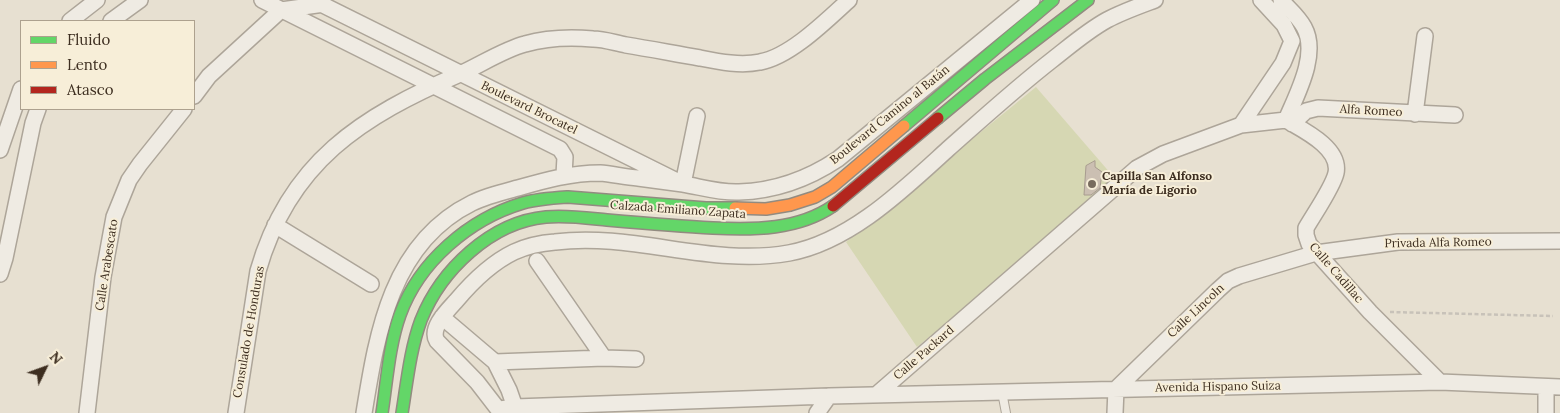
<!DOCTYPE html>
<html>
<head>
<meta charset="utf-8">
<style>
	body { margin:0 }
	#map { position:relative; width:1560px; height:413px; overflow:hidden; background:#e7e0d1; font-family:Lora,serif }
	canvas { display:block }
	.legend { position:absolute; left:20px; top:20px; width:175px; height:90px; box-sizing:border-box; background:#f7eed8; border:1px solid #ada18e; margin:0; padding:6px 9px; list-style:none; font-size:15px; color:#3d2e20 }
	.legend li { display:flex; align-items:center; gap:10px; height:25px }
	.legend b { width:25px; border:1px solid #ada18e }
	.north { position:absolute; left:20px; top:343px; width:50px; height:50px; -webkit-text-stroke:4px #f7eed8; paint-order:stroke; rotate:48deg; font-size:14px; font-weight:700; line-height:20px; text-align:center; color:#3d2e20 }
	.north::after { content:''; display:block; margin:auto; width:18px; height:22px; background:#3d2e20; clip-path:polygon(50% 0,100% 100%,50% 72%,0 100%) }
</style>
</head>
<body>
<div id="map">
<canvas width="1560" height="413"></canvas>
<ul class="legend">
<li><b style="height:6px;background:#63d668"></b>Fluido</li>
<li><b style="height:6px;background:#ff974d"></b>Lento</li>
<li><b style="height:6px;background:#b3261e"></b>Atasco</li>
</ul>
<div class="north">N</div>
</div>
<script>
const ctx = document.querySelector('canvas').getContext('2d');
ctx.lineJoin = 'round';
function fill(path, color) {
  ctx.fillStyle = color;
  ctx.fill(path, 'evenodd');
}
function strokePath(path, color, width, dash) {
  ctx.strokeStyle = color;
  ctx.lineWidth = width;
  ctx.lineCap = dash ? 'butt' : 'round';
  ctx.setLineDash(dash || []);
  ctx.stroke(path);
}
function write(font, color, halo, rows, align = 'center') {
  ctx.font = font + ' Lora,serif';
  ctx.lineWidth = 4;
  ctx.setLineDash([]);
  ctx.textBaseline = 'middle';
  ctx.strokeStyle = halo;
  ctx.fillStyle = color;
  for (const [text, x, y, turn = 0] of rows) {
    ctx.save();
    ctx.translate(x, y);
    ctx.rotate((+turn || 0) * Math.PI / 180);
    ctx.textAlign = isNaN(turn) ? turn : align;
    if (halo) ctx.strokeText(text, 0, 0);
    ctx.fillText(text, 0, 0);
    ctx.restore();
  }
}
const green = new Path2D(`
	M1036 87 1118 182 917 347 846 242Z`);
const building = new Path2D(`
	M1095 161V167L1102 172 1100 188 1091 195H1084L1086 166Z`);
const path = new Path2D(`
	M1390 312 1553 316`);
const lane = new Path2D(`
	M1002 392 1006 413`);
const street = new Path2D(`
	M262 0 560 149 565 157 564 175
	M313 0 683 184 697 116
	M1281 0C1289 9 1298 16 1304 27 1319 54 1297 94 1286 120
	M70 21 97 0
	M111 21 140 0
	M194 96 209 76 281 10 324 4
	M1415 114 1425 36
	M1286 120C1303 130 1341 148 1336 173 1333 187 1314 214 1306 228V235L1309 244 1370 312 1440 382
	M1292 124 1306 111 1318 108 1455 115
	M1241 125 1283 63 1292 41 1284 25 1261 0
	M0 150 21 89
	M275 225 371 284
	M537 261 604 358
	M0 274 5 258 33 123 38 109
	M442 317 495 362 509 390 517 413
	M495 362 604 358 636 359
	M876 395 1137 168 1163 154 1241 125 1286 120
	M500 409 515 407 829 396 1440 382 1560 387
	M87 413 103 277 114 217 129 180 140 164 184 109
	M236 413 258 271C289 162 362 116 460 74 480 65 505 49 525 44 546 38 571 37 593 39 604 39 615 43 626 45 651 49 676 54 700 58 720 62 741 66 760 62 790 57 827 20 849 0
	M364 413C377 333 391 243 472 203 486 196 503 192 518 188 546 180 571 173 600 173 612 174 625 177 638 178 653 180 668 182 683 184 701 187 720 193 739 192 776 191 808 179 838 159L1032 0
	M501 413 477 382 437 341C429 328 448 310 456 301 472 282 491 263 514 252 527 246 541 243 555 242 634 232 711 267 789 253 850 242 904 189 948 149 982 119 1016 88 1052 60 1070 46 1087 31 1107 20 1122 12 1139 6 1155 0
	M817 413 829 396
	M1115 413 1116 389 1218 290 1228 281 1239 276 1316 253 1398 242 1560 241
	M1546 413V387`);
const fast = new Path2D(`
	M938 118 985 79 1088 0
	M904 126 1053 0
	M382 413C387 380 389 346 400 315 419 262 469 219 523 203 537 199 553 198 568 197L706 208H735
	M402 413C407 382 410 350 421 320 441 270 491 222 546 217 567 215 587 218 607 220 642 223 677 226 713 228 754 230 798 230 833 206`);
const slow = new Path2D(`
	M735 208 766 209 790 205 815 197 832 187 904 126`);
const jam = new Path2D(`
	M833 206 938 118`);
const markers = [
	[1092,184,5,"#786c5e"]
];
const streetNames = [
	["Boulevard Brocatel",529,108,26],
	["Alfa Romeo",1371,111,3],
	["Boulevard Camino al Batán",890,115,-39],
	["Calzada Emiliano Zapata",678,210,4],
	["Privada Alfa Romeo",1438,243,-1],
	["Calle Arabescato",107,265,-81],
	["Calle Cadillac",1336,273,49],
	["Calle Lincoln",1196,311,-43],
	["Consulado de Honduras",249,332,-80],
	["Calle Packard",924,353,-41],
	["Avenida Hispano Suiza",1218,387,-1]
];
const poiNames = [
	["Capilla San Alfonso",1102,177],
	["María de Ligorio",1102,191]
];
fill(green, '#d6d7b3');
fill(building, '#cbbfb2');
strokePath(building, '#a89c90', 1);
strokePath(lane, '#ada599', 10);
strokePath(street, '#ada599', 18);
strokePath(fast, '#928b80', 14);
strokePath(slow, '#928b80', 14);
strokePath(jam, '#928b80', 14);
strokePath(path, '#c8c2b9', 2.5, [4, 2.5]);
strokePath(lane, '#efebe3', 8);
strokePath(street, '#efebe3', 15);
strokePath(fast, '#63d668', 11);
strokePath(slow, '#ff974d', 11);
strokePath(jam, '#b3261e', 11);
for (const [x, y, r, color] of markers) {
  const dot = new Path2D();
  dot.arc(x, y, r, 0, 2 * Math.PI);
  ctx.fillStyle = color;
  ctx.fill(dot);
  strokePath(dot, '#f7eed8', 2);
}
write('12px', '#3d2e20', '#f7eed8', streetNames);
write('bold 12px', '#3d2e20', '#f7eed8', poiNames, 'left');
</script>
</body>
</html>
